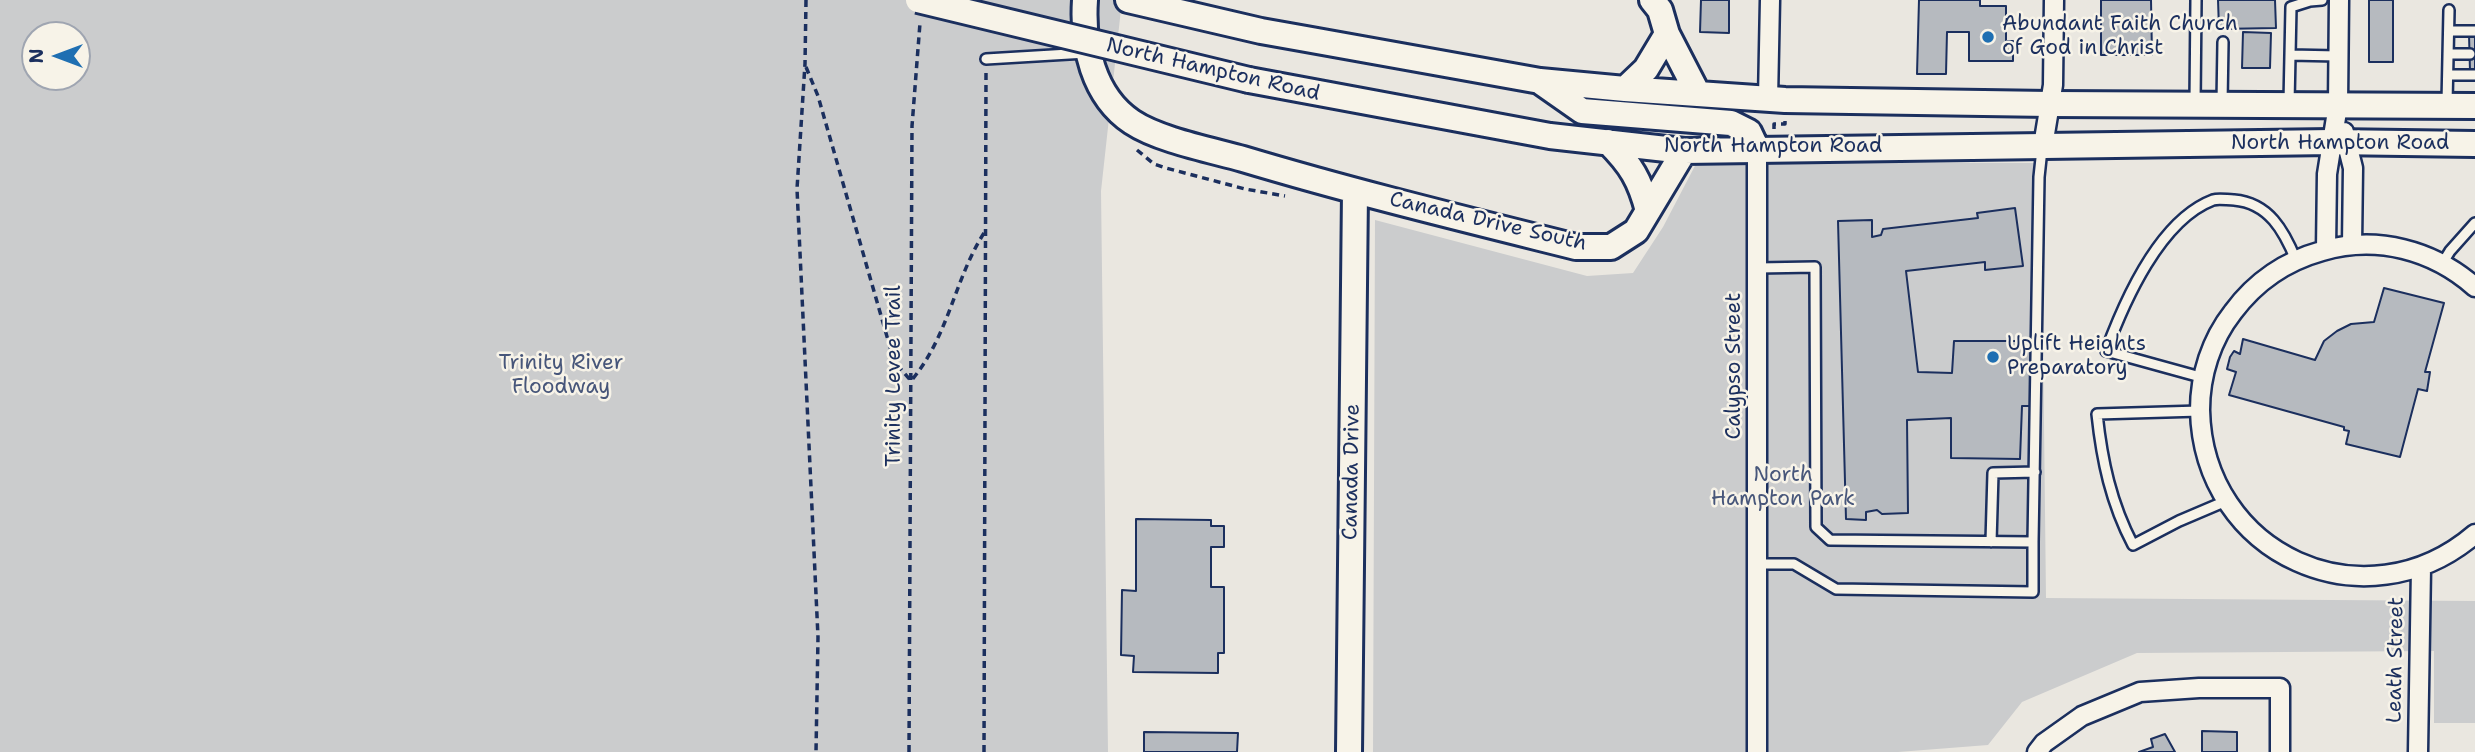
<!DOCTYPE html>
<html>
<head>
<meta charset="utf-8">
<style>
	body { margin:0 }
	#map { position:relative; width:2475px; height:752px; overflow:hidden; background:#eae7e0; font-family:"Shantell Sans",sans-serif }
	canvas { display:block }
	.north { position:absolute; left:21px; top:21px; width:70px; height:70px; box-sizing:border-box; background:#f7f3e8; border:2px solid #9fa5b1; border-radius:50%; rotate:270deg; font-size:19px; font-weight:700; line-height:28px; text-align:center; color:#1b2f5e }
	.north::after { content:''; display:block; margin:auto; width:24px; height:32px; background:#1f6fb2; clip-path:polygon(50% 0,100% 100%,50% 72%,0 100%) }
</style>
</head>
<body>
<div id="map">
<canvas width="2475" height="752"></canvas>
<div class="north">N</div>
</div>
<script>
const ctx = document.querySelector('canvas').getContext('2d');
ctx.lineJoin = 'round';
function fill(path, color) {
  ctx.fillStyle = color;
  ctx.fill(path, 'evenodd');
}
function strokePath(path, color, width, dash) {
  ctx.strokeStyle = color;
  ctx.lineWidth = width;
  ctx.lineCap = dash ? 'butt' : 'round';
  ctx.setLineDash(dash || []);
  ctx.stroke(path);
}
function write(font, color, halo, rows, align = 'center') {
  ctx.font = font + ' "Shantell Sans",sans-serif';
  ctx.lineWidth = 5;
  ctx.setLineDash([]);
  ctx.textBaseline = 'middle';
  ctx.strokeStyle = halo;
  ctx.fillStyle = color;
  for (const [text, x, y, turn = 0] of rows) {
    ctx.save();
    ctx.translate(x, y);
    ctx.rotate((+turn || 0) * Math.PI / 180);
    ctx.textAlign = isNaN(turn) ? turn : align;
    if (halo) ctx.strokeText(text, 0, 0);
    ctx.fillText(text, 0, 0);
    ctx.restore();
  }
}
const green = new Path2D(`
	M0 0H1122L1101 191 1108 752H0ZM35 35H77V77H35Z
	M1697 162 2041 163 2046 598 2475 601V723H2434V651L2137 653 2022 702 1988 745 1898 752H1373L1375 220 1587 276 1633 273 1663 227Z`);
const building = new Path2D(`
	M1701 0H1729V33L1700 32Z
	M1919 0H1980V6H2006V41H2013V61H1969V32H1947L1946 74H1917Z
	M2101 0H2151L2152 55H2101Z
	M2218 0H2275L2276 28 2219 29Z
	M2369 0H2393V62H2369Z
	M2243 32 2271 33 2270 68H2242Z
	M2469 35H2475V71H2470Z
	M2015 208 2023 266 1985 270V262L1906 271 1918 372 1952 373 1954 341H2033L2030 406H2022L2020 459 1951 458V418L1907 420 1908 513 1882 514 1877 510 1866 512V520L1846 519 1838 221 1872 220V237L1881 235 1883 229 1978 218 1977 213Z
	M2384 288 2444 303 2425 372H2430L2427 391 2418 389 2400 457 2346 444 2349 431 2344 430V427L2229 395 2236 372 2227 369 2230 357 2234 351 2240 354 2243 339 2315 360 2324 341 2337 331 2351 324 2374 322Z
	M1136 519 1211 520V526H1224V547H1211V587H1224V653H1218V673L1133 672 1134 656 1121 655 1122 590 1136 591Z
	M2202 731 2237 732V752H2202Z
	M1144 732 1238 733 1237 752H1144Z
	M2165 734 2175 752H2139L2153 747 2151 739Z`);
const path = new Path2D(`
	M806 0 805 64 797 189 818 637 816 752
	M806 67 818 96 894 361 911 381C949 336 954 280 984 233
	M1774 129V124H1785V119
	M1137 150 1154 164 1166 168 1245 189 1285 196
	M909 752 912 126 920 23
	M984 752 986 72`);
const lane = new Path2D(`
	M2449 31H2475
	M2448 54H2470
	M2290 55 2338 56
	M986 59 1086 53
	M2448 75H2475
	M2195 103 2196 0
	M2222 103 2223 42
	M2289 103 2291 7 2310 1 2322 0
	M2447 103 2449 10
	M2442 264 2450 251 2475 223
	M2204 378 2106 351C2124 302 2160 220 2213 200 2219 198 2227 200 2234 200 2269 203 2284 231 2296 260
	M2200 411 2097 414C2102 461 2111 503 2133 545L2179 521 2226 501
	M1991 542 1993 473 2035 472
	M2033 542 2039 177 2042 149
	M1757 564H1794L1836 589 2033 592V542L1830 540 1816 527 1815 267 1758 268`);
const street = new Path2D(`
	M1768 99 1770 0
	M2344 132 2353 168 2352 245
	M2043 146 2053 85 2054 0
	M2326 249 2327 174 2338 105 2339 0
	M2475 287C2433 250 2377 235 2322 251 2286 261 2256 281 2233 312 2211 340 2200 375 2200 410 2203 555 2365 628 2475 534
	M1757 752V149
	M2037 752 2044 743 2082 716 2140 692 2199 688H2280V752
	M2418 752 2421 568`);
const secondary = new Path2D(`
	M1085 0C1082 45 1093 96 1132 122 1159 140 1211 150 1243 159 1353 192 1464 219 1576 247H1611L1636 231 1684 151
	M1128 0 1261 31 1306 39 1540 81 1625 89 1785 100 2049 104 2475 106
	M1652 0 1660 10 1667 34 1698 94
	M1249 80 1550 136 1684 151 2332 142 2475 144
	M1542 83 1582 111 1731 123 1749 132 1757 149
	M1625 89 1646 69 1667 34
	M1608 142C1631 165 1640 180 1648 211
	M1349 752 1355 192`);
const secondaryBridge = new Path2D(`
	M918 0 1249 80`);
const markers = [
	[1988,37,7,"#1f6fb2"],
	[1993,357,7,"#1f6fb2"]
];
const poiNames = [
	["Abundant Faith Church",2002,25],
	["of God in Christ",2002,49],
	["Uplift Heights",2007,345],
	["Preparatory",2007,369]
];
const streetNames = [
	["North Hampton Road",1213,70,13],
	["North Hampton Road",2340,144],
	["North Hampton Road",1773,147],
	["Canada Drive South",1488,222,13],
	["Calypso Street",1735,366,-90],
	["Trinity Levee Trail",895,376,-90],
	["Canada Drive",1352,472,-89],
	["Leath Street",2396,660,-89]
];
const parkNames = [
	["Trinity River",561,364],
	["Floodway",561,388],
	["North",1783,476],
	["Hampton Park",1783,500]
];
fill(green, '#cbcccd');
fill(building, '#b6babf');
strokePath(building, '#1b2f5e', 2);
strokePath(lane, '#1b2f5e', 14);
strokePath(street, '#1b2f5e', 23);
strokePath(secondary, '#1b2f5e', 30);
strokePath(path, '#1b2f5e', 3.5, [7, 5]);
strokePath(lane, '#f7f3e8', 9);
strokePath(street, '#f7f3e8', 18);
strokePath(secondary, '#f7f3e8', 24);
strokePath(secondaryBridge, '#1b2f5e', 30, []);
strokePath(secondaryBridge, '#f7f3e8', 24);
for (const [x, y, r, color] of markers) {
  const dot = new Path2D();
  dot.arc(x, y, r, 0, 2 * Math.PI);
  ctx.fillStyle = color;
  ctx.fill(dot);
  strokePath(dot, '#f7f3e8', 2.5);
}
write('21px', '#1b2f5e', '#f7f3e8', poiNames, 'left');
write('21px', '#1b2f5e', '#f7f3e8', streetNames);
write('21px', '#47567a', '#f7f3e8', parkNames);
</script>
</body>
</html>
